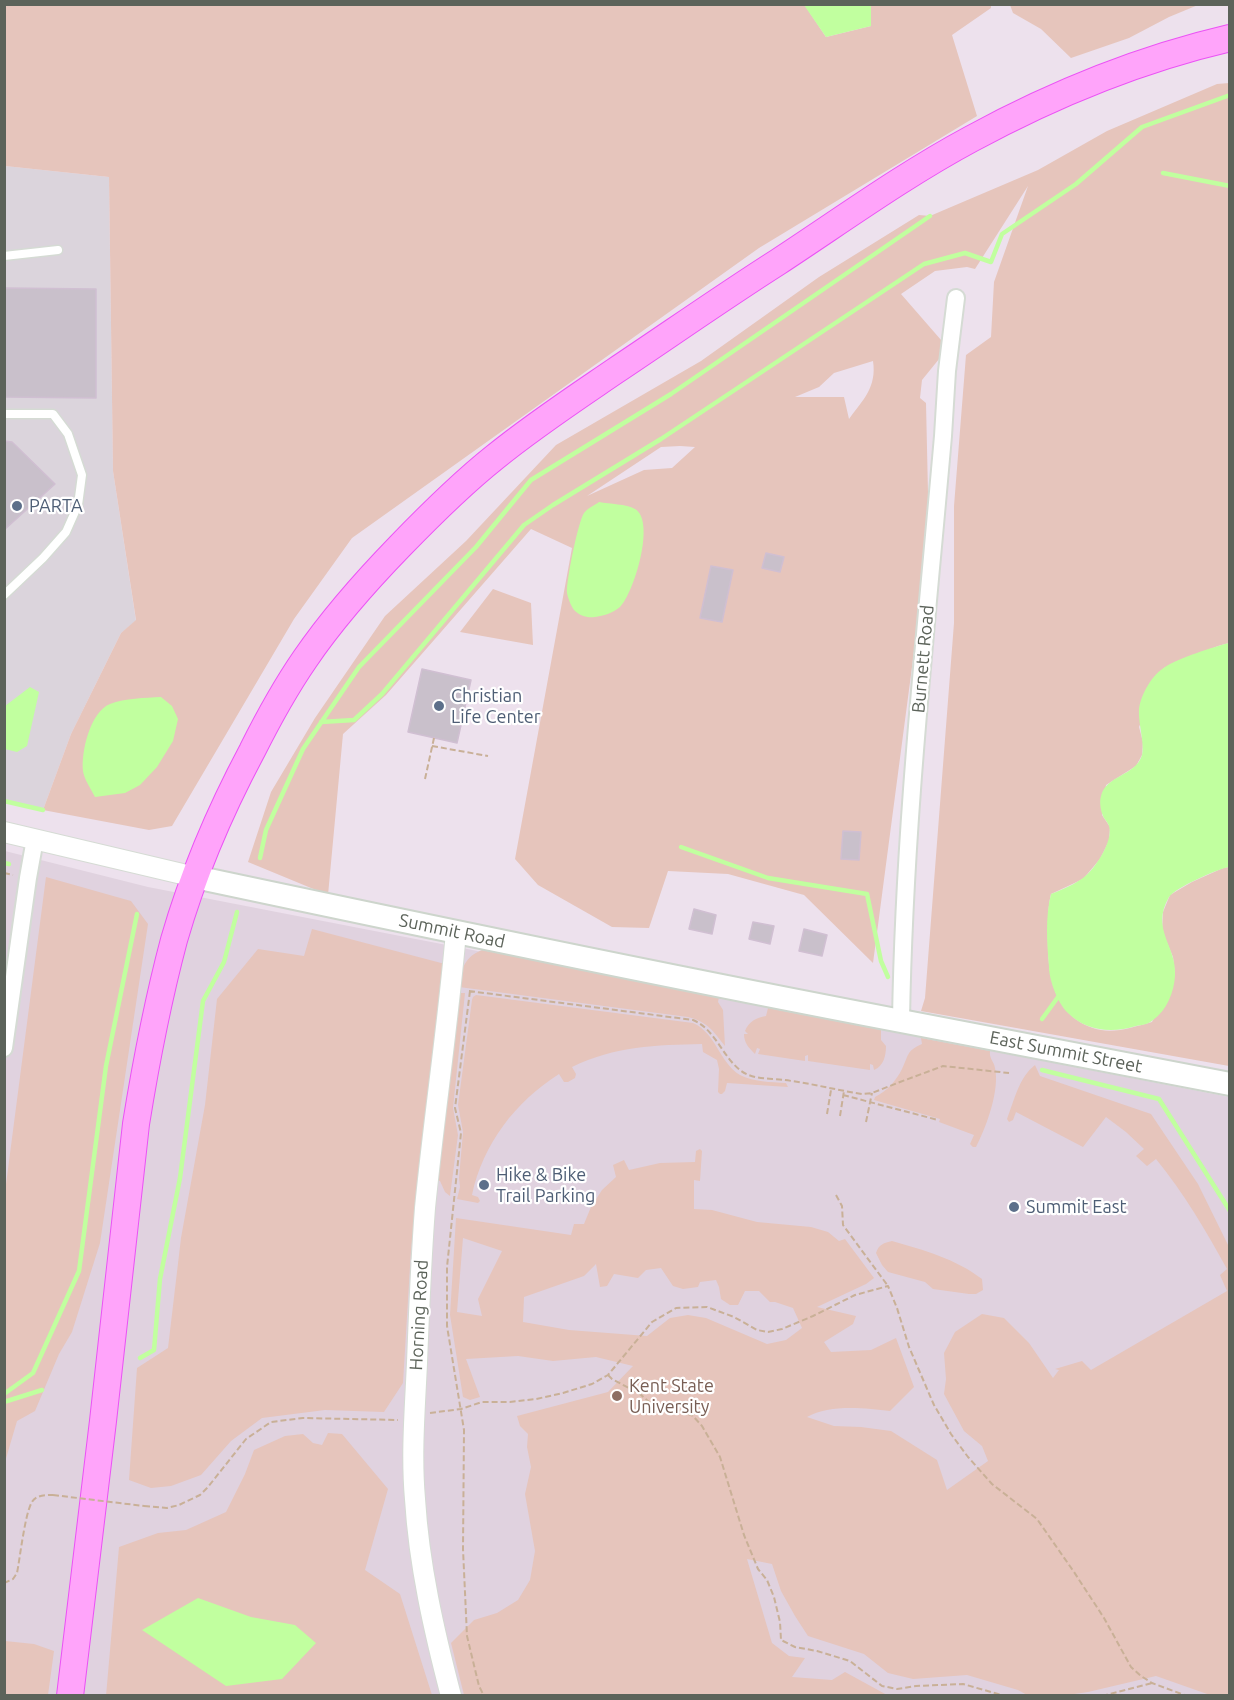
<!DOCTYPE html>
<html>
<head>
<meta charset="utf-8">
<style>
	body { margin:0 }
	#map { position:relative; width:1234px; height:1700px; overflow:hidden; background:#ede1ed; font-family:Ubuntu,sans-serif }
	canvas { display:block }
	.frame { position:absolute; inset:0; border:6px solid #5c635a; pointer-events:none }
</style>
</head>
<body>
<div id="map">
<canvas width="1234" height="1700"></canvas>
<div class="frame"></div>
</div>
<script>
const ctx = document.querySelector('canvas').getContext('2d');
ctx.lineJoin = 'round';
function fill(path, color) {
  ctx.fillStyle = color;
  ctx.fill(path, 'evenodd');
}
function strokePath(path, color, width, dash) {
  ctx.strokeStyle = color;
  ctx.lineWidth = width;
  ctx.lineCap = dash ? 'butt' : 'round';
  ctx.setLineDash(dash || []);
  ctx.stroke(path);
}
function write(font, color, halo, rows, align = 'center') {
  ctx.font = font + ' Ubuntu,sans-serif';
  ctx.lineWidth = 4.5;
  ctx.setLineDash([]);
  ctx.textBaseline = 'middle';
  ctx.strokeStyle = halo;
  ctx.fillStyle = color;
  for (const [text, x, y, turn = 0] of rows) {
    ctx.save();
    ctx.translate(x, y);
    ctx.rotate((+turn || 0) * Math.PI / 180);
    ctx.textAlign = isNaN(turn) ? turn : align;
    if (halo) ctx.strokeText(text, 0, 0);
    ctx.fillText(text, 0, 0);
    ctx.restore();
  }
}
const industrial = new Path2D(`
	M5 166 109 177 113 471 136 621 121 633 71 734 43 810 5 801Z`);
const education = new Path2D(`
	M5 851 148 887 1229 1097V1695L5 1696Z`);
const green = new Path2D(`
	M804 4 826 37 871 26V5H991V8L952 35 977 116 759 248 352 538 294 619 172 826 149 830 43 810 71 734 121 633 136 620 113 471 109 177 5 166V5Z
	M1010 5V4L1198 5 1169 17 1129 38 1071 58 1041 29 1013 13Z
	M1229 83V643L1218 646 1164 668 1139 727 1143 742 1142 755 1136 766 1106 785 1102 815 1110 827 1109 841 1100 859 1083 879 1051 894C1048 906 1048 919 1048 931 1047 969 1051 1014 1093 1028 1112 1035 1133 1027 1152 1022L1175 974 1173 957 1162 931 1163 912 1170 895 1192 882 1223 868 1229 867V1066L921 1011 925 998 954 623V506L966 355 991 337 994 282 1028 186 975 269 967 267 935 271 901 294 948 348 922 380 920 398 926 403 929 538 873 963 804 895 728 874 668 871 649 928 612 927 538 885 515 859 572 548 531 529 386 695 343 734 328 895 248 862 271 792 315 718 385 616 466 541 556 445 701 361 819 277 919 215 930 216 944 210 1038 170 1107 131 1217 84ZM873 361C877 387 863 400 849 419L844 397H795L819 387 834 373ZM680 446 695 447 672 468 644 470 587 496 661 447Z
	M493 589 531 603 533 645 460 632Z
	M46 877 131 901 148 924 100 1243 72 1332 59 1354 35 1411 17 1421 5 1462V1192Z
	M312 929 445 964 411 1250 403 1383 384 1412 325 1410 262 1418 231 1441 201 1475 171 1486 151 1488 129 1480 137 1368 168 1348 181 1238 205 1105 217 999 258 949 304 956Z
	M482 950 719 997 718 1002 723 1010 725 1046C713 1031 708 1022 688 1017L459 987C461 970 464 957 482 950Z
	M458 993H465L453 1108 458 1135 450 1196 445 1192 440 1181 437 1180Z
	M476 995 693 1023C716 1033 719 1062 740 1075 753 1082 771 1082 786 1083L788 1087 727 1083 725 1091 722 1094H720L718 1092 719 1069 717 1060 703 1052 702 1044C656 1045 615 1046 572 1067L576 1074 575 1078 568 1082H564L559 1074C515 1102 483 1144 472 1195L478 1197 480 1201 478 1203 457 1199 460 1187 459 1178 463 1132 458 1105 472 1000 473 997Z
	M768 1008 881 1030V1040L886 1046C886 1055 884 1066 874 1070L873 1065 870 1064V1070L808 1061V1055L805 1056V1061L758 1054 760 1049 757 1048 755 1054C749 1048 744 1043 744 1034H748L745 1031C749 1021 756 1018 766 1016Z
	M921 1038 990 1051C989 1059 994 1061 995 1068 1000 1090 986 1128 976 1147H973L970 1144 974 1135 939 1122 940 1119 874 1100 875 1097C887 1091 896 1081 902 1069 909 1055 906 1051 922 1044Z
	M1035 1065 1040 1076 1151 1114 1198 1184 1229 1247V1695H1210L1156 1676 1088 1692 1061 1696H1029L1018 1690 967 1675 913 1679 888 1673 864 1654 808 1636 795 1616 781 1591 772 1564 747 1559 772 1643 789 1656 805 1658 792 1677 832 1680 845 1672 887 1695H464L451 1643 474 1620 497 1613 518 1600 530 1580 535 1551 525 1494 531 1467 527 1447 528 1434 520 1426 517 1416 608 1392 633 1366 596 1357 553 1361 518 1356 466 1359 480 1397 470 1400 463 1397 450 1315 456 1218 571 1235 574 1224H584L591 1207 602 1190 616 1177 613 1165 624 1160 629 1170 660 1163 695 1162 696 1151 700 1149 702 1151 700 1181 694 1180V1209L712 1210 757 1222 811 1227 828 1232 839 1241 845 1239 874 1278 866 1284 817 1307 856 1316 853 1324 824 1342 831 1352 871 1350 896 1338 914 1387 890 1411C865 1408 829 1404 807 1417L834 1426 861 1427 891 1431 937 1460 947 1490 988 1461 982 1446 964 1431 944 1394 946 1379 944 1353 955 1332 982 1314 1004 1318 1029 1343 1053 1378 1059 1370 1055 1369 1082 1361 1091 1370 1227 1291 1220 1275 1227 1269C1206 1231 1184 1193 1156 1159L1147 1166 1136 1156 1144 1149 1126 1132 1106 1117 1083 1147 1016 1112 1013 1120 1009 1122 1007 1119C1014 1101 1019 1077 1035 1065ZM463 1238 502 1251 478 1299 482 1316 457 1312ZM596 1264 600 1287 607 1286 614 1274 638 1278 646 1270 661 1268 673 1286 683 1289 698 1287 700 1282 716 1280 719 1287 721 1299 730 1305H738L745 1291H759L770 1302H775L793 1308 802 1328 786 1340 767 1344 706 1318 688 1315 670 1318 647 1336 569 1330 523 1322 524 1297 584 1276Z
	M892 1241C924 1250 956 1259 982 1279L983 1290 976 1294H969L933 1289 925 1282 888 1272 882 1265 876 1253C879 1244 884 1243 892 1241Z
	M328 1433 342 1434 388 1489 365 1570 400 1594 432 1695 106 1696 119 1547 158 1533 186 1530 226 1512 245 1474 254 1450 285 1436 303 1434 313 1443 322 1445Z
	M5 1641 34 1644 54 1651 48 1695H5Z`);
const water = new Path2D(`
	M804 5H871V26L826 37Z
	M599 502C610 504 626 504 635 509 656 521 634 593 620 607 613 613 603 616 595 617 587 618 580 616 574 610 571 606 568 598 567 593 566 582 578 522 584 513 588 508 595 505 599 502Z
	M1229 643V867C1217 869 1175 888 1169 897 1150 930 1177 945 1175 976 1174 992 1167 1010 1153 1020 1149 1024 1142 1025 1136 1026 1113 1033 1087 1032 1068 1013 1058 1004 1049 980 1049 967 1047 944 1045 917 1051 894 1061 890 1071 886 1080 880 1093 873 1114 841 1109 826 1108 823 1106 821 1104 818 1101 813 1099 802 1101 796 1106 775 1136 776 1142 755 1145 744 1138 723 1139 709 1141 694 1152 675 1165 667 1179 658 1213 647 1229 643Z
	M30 687 39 692 27 746 17 752 5 749V706Z
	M161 697 172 706 178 719 173 741 157 767 140 785 125 793 95 797C91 789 84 779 83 771 81 752 90 712 110 704 125 698 145 698 161 697Z
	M198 1598 251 1617 295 1625 316 1643 282 1679 226 1686 142 1630Z`);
const stream = new Path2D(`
	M1163 173 1230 186
	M321 722 354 720 382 694 524 525 553 505 661 439 924 264 965 253 991 262 1002 234 1076 184 1142 127 1230 95
	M4 801 43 810
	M681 847 768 878 867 894 881 961 888 977
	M260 858 266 830 303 749 359 667 476 547 531 480 671 394 930 216
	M4 863 9 864
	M1042 1019 1058 997
	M1042 1070 1159 1099 1230 1211
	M140 1358 154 1350 160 1279 180 1178 203 1001 224 962 237 912
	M4 1394 33 1373 79 1271 106 1066 137 914
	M4 1402 42 1390`);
const building = new Path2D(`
	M4 288 96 289V398L4 397Z
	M4 441 12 442 55 484 4 530Z
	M766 553 784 557 780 572 762 568Z
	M711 566 733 570 722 622 700 618Z
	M422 669 471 680 457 743 408 732Z
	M843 831 861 832 859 860 841 859Z
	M694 909 716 915 712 934 689 929Z
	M753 922 774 926 770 944 749 939Z
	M804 929 827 935 822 956 799 951Z`);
const path = new Path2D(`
	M432 746 488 756
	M425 779 434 738
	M4 873 13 875
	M469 991 693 1020C715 1029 722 1056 740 1070 752 1080 770 1078 784 1080 810 1083 836 1090 862 1094L872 1093 900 1082 943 1066 1009 1073
	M470 991 455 1108 461 1133 447 1267V1326L464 1430 463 1549 467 1636 479 1686 484 1696
	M843 1095 938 1120
	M827 1114 831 1090
	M840 1116 844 1091
	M866 1122 872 1093
	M836 1195 842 1206 843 1225 888 1286
	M608 1375 612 1379 640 1394 650 1403 664 1404 693 1416 702 1426 720 1457 744 1535 758 1569 767 1580 774 1597 780 1622 781 1640 795 1647 817 1651 850 1661 882 1686 897 1689 916 1686 963 1684 1005 1696
	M430 1413 461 1409 482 1402H510L536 1399 563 1393 592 1384 608 1375 652 1322 676 1308 707 1307 734 1317 757 1330 768 1332 782 1329 813 1316 855 1295 888 1286 897 1308 909 1347 934 1405 951 1434 968 1457 992 1484 1037 1519 1074 1572 1104 1618 1131 1667 1141 1676 1152 1683 1187 1696
	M144 1506 167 1508 179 1505 200 1495 208 1487 246 1439 271 1422 303 1418 398 1420
	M4 1583 13 1579 17 1573C20 1558 25 1513 32 1502 36 1495 45 1495 53 1495
	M1102 1696 1152 1683`);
const service = new Path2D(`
	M4 256 58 250
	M4 414H53L68 434 82 475 78 505 66 532 43 558 4 595`);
const minor = new Path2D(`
	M901 1021C904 826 926 631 943 436L947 371 956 298
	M4 1048 28 878 35 839`);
const tertiary = new Path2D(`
	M4 832 195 877
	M451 1696C434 1631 419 1565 415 1499 411 1454 415 1408 417 1363 419 1311 421 1259 425 1208 434 1116 448 1025 456 932`);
const secondary = new Path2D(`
	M195 877C430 927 665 976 901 1021 1011 1042 1120 1063 1230 1084`);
const primary = new Path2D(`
	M70 1696 103 1421 136 1124C146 1062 158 1000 174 940 193 874 220 811 252 751 268 719 285 688 305 659 333 618 366 581 400 546 430 515 461 484 495 457 533 426 574 399 615 371 669 335 723 297 778 262 842 220 904 175 971 139 1052 95 1140 59 1230 38`);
const pathBridge = new Path2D(`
	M53 1495 144 1506`);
const markers = [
	[17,506,6,"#5c6f8a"],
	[439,706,6,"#5c6f8a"],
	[484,1185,6,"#5c6f8a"],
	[1014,1207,6,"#5c6f8a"],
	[617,1396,6,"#8d6e63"]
];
const serviceNames = [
	["PARTA",29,506],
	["Christian",451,696],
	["Life Center",451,717],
	["Hike & Bike",496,1175],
	["Trail Parking",496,1196],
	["Summit East",1026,1207]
];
const streetNames = [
	["Burnett Road",923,659,-85],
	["Summit Road",452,931,12],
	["East Summit Street",1066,1052,11],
	["Horning Road",419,1315,-87]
];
const educationNames = [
	["Kent State",629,1386],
	["University",629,1407]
];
fill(industrial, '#dbd4dc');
fill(education, '#e0d2df');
fill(green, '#e6c5bc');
fill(water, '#c1ff9f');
strokePath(stream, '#c1ff9f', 4.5);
fill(building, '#c9c0cb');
strokePath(building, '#d0bfd2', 1.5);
strokePath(service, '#d5dbd4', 11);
strokePath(minor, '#d5dbd4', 20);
strokePath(tertiary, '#d5dbd4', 22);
strokePath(secondary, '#cdd5cc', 26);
strokePath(primary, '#eb52f5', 28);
strokePath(path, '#c9b097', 2, [6, 3]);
strokePath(service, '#fff', 8);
strokePath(minor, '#fff', 16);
strokePath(tertiary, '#fff', 20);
strokePath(secondary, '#fff', 22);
strokePath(primary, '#ffa4fa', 26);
strokePath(pathBridge, '#c9b097', 2, [6, 3]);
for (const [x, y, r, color] of markers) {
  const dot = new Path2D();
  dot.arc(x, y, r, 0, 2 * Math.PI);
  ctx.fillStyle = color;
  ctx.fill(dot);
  strokePath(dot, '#fff', 2);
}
write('18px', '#4e5e75', '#fff', serviceNames, 'left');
write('18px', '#5c635a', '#fff', streetNames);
write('18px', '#785e54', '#fff', educationNames, 'left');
</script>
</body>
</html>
